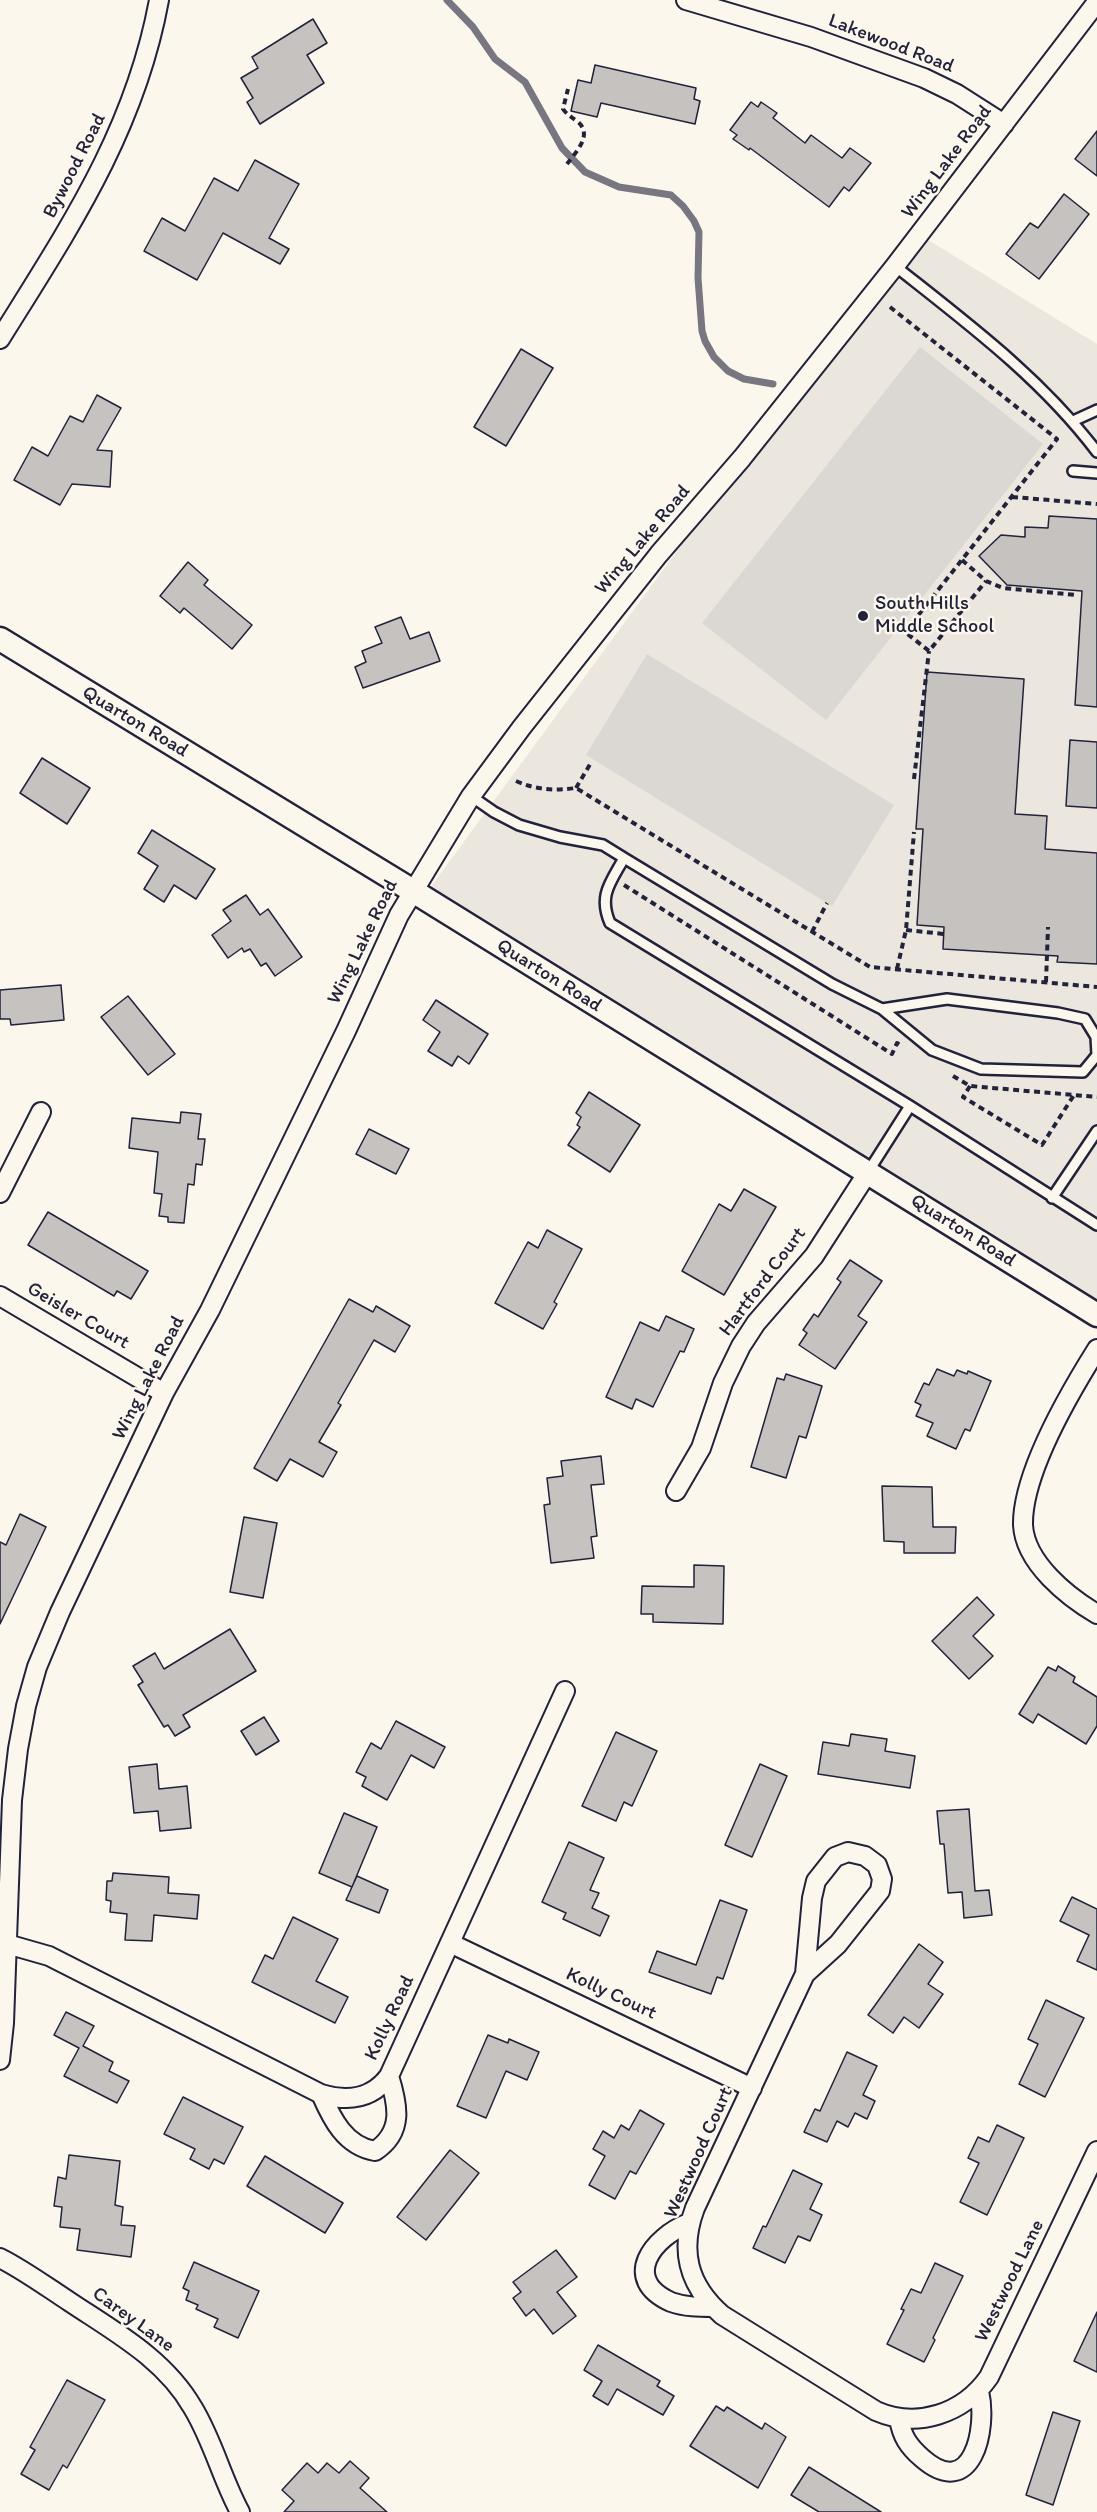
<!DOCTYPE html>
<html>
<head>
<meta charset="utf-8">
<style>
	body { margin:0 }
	canvas { display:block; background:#fbf7ec }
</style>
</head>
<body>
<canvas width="1097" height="2512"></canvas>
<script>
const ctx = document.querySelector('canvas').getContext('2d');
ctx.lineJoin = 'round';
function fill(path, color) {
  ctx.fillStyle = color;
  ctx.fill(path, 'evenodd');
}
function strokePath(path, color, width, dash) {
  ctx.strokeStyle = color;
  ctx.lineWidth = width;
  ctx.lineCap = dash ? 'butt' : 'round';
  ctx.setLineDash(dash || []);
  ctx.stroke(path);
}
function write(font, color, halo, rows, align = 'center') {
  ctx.font = font + ' Itim,sans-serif';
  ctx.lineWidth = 5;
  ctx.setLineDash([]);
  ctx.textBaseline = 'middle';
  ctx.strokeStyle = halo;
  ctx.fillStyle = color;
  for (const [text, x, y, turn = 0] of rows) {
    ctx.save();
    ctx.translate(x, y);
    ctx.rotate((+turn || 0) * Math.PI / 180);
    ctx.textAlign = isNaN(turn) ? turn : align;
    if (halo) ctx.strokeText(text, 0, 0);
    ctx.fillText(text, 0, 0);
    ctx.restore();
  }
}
const built = new Path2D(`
	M912 230 1097 344V1299L430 888Z`);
const green = new Path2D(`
	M920 347 1043 444 826 720 702 623Z
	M647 654 894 805 832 906 586 755Z`);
const stream = new Path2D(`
	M447 0 473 27 495 59 525 82 562 148 585 172 619 187 671 195 683 206 694 221 699 232 698 278 702 331 705 341 714 357 728 371 744 379 773 384`);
const building = new Path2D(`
	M313 19 327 43 307 55 324 83 260 124 247 102 253 98 241 78 258 68 252 57Z
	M595 65 696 88 694 99 700 101 695 124 601 103 597 117 571 111 578 80 591 83Z
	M751 102 758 107 761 102 777 113 773 118 805 143 811 135 842 158 850 148 871 163 849 191 844 187 829 207 750 148 749 150 733 139 737 135 730 130Z
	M1097 131V176L1075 159Z
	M255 160 299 184 269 238 289 249 280 264 223 233 197 280 144 251 162 218 185 231 214 178 238 191Z
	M1064 194 1089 214 1039 279 1006 254 1030 223 1038 228Z
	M521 349 553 368 506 446 474 427Z
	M97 395 121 408 97 450 112 451 110 487 72 484 60 505 14 480 32 447 48 456 70 416 83 422Z
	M1049 516 1097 519V707L1075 705 1082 591 1007 585 979 556 1001 535 1025 537V527L1048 528Z
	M188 562 208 580 204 585 252 625 232 649 184 608 180 613 160 596Z
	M401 617 410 639 429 632 440 661 363 688 355 667 366 662 362 651 382 643 375 627Z
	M927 672 1024 679 1015 814 1047 816 1045 849 1097 853V964L1057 962 1058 956 943 949 944 927 917 925 923 829H916Z
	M1070 740 1097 742V808L1066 806Z
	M42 758 90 788 67 824 20 793Z
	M152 830 215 869 196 899 174 885 164 902 144 889 158 866 138 853Z
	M246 895 260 915 268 909 302 957 275 976 266 963 261 966 250 949 244 952 242 948 228 958 212 935 231 921 223 910Z
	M61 985 64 1020 11 1025 10 1019H0V990Z
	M128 996 175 1054 148 1075 101 1017Z
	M436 1000 488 1034 469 1064 458 1056 452 1066 428 1051 440 1032 423 1020Z
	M589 1092 640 1125 610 1172 568 1145 580 1127 577 1125 581 1117 576 1113Z
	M181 1112 201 1114 198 1139H205L202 1165 196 1164 194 1185 188 1184 184 1223 168 1222V1217L159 1216 162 1194 154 1193 158 1152 129 1148 132 1118 180 1123Z
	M369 1129 409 1149 396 1174 356 1154Z
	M744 1189 776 1207 724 1295 682 1271 719 1204 731 1211Z
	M48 1212 148 1271 131 1299 117 1291 114 1296 28 1245Z
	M547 1230 582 1249 554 1302 557 1304 543 1329 495 1303 528 1242 538 1248Z
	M850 1260 882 1281 858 1316 867 1322 835 1369 799 1345 807 1333 803 1330 814 1314 818 1317 841 1282 837 1279Z
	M349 1299 373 1312 376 1306 410 1326 395 1352 374 1340 338 1403 341 1405 319 1442 337 1452 323 1477 290 1459 277 1481 254 1468Z
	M666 1316 694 1329 684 1352 680 1351 653 1407 636 1399 632 1409 606 1397 640 1322 659 1331Z
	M937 1369 954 1376 957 1370 967 1374 968 1371 991 1381 970 1431 965 1429 956 1449 927 1436 933 1423 916 1416 921 1405 915 1402 924 1383 929 1385Z
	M786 1374 822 1386 806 1438 799 1436 786 1478 751 1467 777 1378 784 1380Z
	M601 1456 604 1484 591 1485 597 1536 591 1537 594 1558 551 1563 544 1505 550 1504 547 1478 563 1476 561 1461Z
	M882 1486 932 1487 933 1527H956L955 1553H904V1542L884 1541Z
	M20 1514 46 1527 0 1624V1542L6 1545Z
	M244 1517 277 1523 263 1598 230 1592Z
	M694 1565 724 1566 723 1624 653 1622V1614H641L642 1586 694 1587Z
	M977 1597 994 1615 973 1636 993 1656 969 1679 932 1641Z
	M230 1629 256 1671 183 1715 190 1727 175 1736 168 1725 164 1727 138 1685 143 1682 133 1666 155 1653 164 1669Z
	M1058 1666 1075 1677 1073 1682 1097 1697V1726L1086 1744 1038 1714 1033 1723 1019 1714 1048 1667 1056 1671Z
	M264 1717 279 1741 256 1755 241 1731Z
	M396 1721 445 1747 434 1768 411 1755 387 1800 362 1786 366 1777 356 1772 371 1743 381 1749Z
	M616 1732 657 1751 632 1806 624 1802 616 1821 582 1806Z
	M851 1734 887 1739 885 1751 915 1756 910 1788 818 1774 823 1742 849 1746Z
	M157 1764 159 1789 187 1786 191 1828 160 1831 158 1811 134 1813 129 1767Z
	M760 1764 787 1776 752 1857 725 1845Z
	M969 1809 975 1891 989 1890 992 1915 964 1918 962 1892 948 1893 944 1844H940L937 1811Z
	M344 1813 377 1827 352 1887 319 1873Z
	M569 1842 604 1858 590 1890 599 1893 592 1908 609 1916 600 1936 563 1919 566 1913 542 1902Z
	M113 1873 169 1877 168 1893 199 1895 197 1919 154 1915 152 1941 125 1940 127 1914 110 1912 111 1901 106 1900 107 1881H112Z
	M357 1876 388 1890 379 1913 346 1900Z
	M1072 1897 1097 1909V1970L1077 1961 1089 1935 1060 1921Z
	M720 1900 747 1910 723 1979 717 1977 711 1994 649 1972 657 1951 696 1965Z
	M293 1917 338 1939 316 1981 348 1997 335 2023 252 1982 265 1955 273 1959Z
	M919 1944 943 1962 928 1984 943 1994 919 2028 904 2017 893 2033 868 2015Z
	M1046 2000 1084 2018 1045 2097 1019 2084 1038 2044 1028 2039Z
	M66 2012 94 2026 83 2046 113 2062 109 2071 129 2081 117 2103 64 2076 79 2048 54 2035Z
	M488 2035 508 2043 509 2039 539 2052 527 2080 506 2071 486 2118 457 2106Z
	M847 2052 877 2066 863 2095 875 2101 867 2119 855 2113 848 2127 837 2121 827 2142 804 2132 815 2109 820 2111Z
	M183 2097 243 2127 224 2164 214 2159 209 2169 190 2159 195 2149 164 2134Z
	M640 2110 664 2124 636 2174 630 2171 615 2199 589 2185 605 2156 593 2149 603 2131 614 2138 621 2125 629 2130Z
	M997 2125 1024 2138 987 2215 960 2202 979 2163 968 2158 978 2137 989 2142Z
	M450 2150 479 2173 426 2240 397 2217Z
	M69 2155 120 2161 115 2205 123 2207 121 2225 135 2226 131 2257 77 2250 80 2229 60 2227 62 2207 54 2206 58 2177 66 2179Z
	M265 2156 343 2203 325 2233 247 2186Z
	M793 2170 822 2184 810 2209 822 2215 810 2241 798 2236 785 2263 753 2248 763 2226 766 2227Z
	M556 2250 577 2277 557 2292 576 2316 553 2334 534 2309 526 2316 513 2298 521 2292 513 2282Z
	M194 2262 259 2291 238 2338 214 2327 218 2319 196 2309 198 2305 186 2300 189 2291 183 2288Z
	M935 2263 963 2276 933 2338 935 2340 924 2362 887 2344 904 2310 901 2309 911 2289 921 2293Z
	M1097 2312V2372L1074 2361Z
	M598 2345 660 2381 657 2386 674 2396 663 2415 617 2389 608 2405 593 2396 602 2381 584 2370Z
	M67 2380 105 2400 67 2468 63 2465 49 2490 21 2474 35 2450 30 2447Z
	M716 2406 724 2411 727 2407 762 2429 765 2423 786 2437 758 2488 690 2446Z
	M1053 2412 1080 2421 1053 2505 1026 2495Z
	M350 2461 369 2478 360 2488 387 2512H284L294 2501 282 2490 307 2463 318 2473 327 2463 339 2473Z
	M809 2467 881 2512H819L791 2495Z`);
const path = new Path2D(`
	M567 164C576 152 593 135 578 122 572 117 567 115 563 109L568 89
	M890 307 1057 439 905 632 929 651 986 581
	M1012 497 1097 504
	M962 560 986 581 1003 588 1077 595
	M914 779 929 651
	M516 781C536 790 554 791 576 788L870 967 1097 987
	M576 788 592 761
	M624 885 892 1054 897 1043 900 1045
	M906 930 944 934
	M812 932 827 903
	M897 969 906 930 914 832
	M1046 982 1048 927
	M953 1076 970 1086 1097 1097
	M970 1086 963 1097 1042 1145 1074 1095`);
const service = new Path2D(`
	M895 266C967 323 1041 378 1097 452
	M1073 421 1097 410
	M1073 471 1097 473
	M471 796 494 812 519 825 560 837 603 845 624 858C611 882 598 895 610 923L910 1106 1097 1225
	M624 858 832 984 882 1009 932 1050 981 1069 1083 1072 1097 1055 1096 1037 1085 1019 1058 1013 947 999 882 1009
	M868 1172 910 1106
	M1052 1198 1097 1131`);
const minor = new Path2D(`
	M686 0 811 37 924 78 957 94 1004 124
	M0 339C69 228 135 131 159 0
	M0 1193 41 1112
	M0 1296 164 1393
	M1097 1349C1070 1392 1022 1474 1023 1525 1025 1563 1068 1597 1097 1614
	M676 1491 701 1448 723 1383 741 1346 756 1323 814 1256 868 1172
	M450 1943 752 2088
	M7 1944 49 1956 321 2094C348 2102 372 2099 389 2076L565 1691
	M805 1974 812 1898 816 1881 835 1857 848 1852 865 1856 877 1865 882 1879 880 1891 838 1944 805 1974 695 2208C679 2251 688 2285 722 2315L876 2411C917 2429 963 2414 989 2377L1097 2151
	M0 2060 4 2023 12 1800 18 1749 26 1706 37 1667 60 1612 164 1393 210 1310 346 1031 399 915 471 796 522 727 659 554 742 458 895 266 1097 2
	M321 2094C332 2119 345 2146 375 2151 404 2132 398 2105 389 2076
	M689 2223C653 2237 620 2279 671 2302 685 2307 699 2307 713 2307
	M0 2258C24 2270 47 2287 70 2302 115 2332 165 2359 193 2408 213 2441 222 2479 240 2512
	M899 2419C902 2436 908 2446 922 2458 972 2502 988 2429 979 2391`);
const tertiary = new Path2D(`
	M0 639 413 891 1097 1315`);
const markers = [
	[863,616,6,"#22223b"]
];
const streetNames = [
	["Lakewood Road",891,44,21],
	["Wing Lake Road",947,162,-53],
	["Bywood Road",75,166,-63],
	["Wing Lake Road",643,540,-50],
	["Quarton Road",135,722,31],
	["Wing Lake Road",363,942,-64],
	["Quarton Road",549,976,32],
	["Quarton Road",963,1231,32],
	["Hartford Court",763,1282,-53],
	["Geisler Court",78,1316,30],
	["Wing Lake Road",149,1378,-63],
	["Kolly Court",611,1994,25],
	["Kolly Road",390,2018,-65],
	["Westwood Court",699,2153,-66],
	["Westwood Lane",1010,2281,-64],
	["Carey Lane",133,2320,36]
];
const poiNames = [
	["South Hills",875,604],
	["Middle School",875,627]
];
fill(built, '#ebe7df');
fill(green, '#dbd8d3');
strokePath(stream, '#787681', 7);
fill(building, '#c6c2c0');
strokePath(building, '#22223b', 1.5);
strokePath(service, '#22223b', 14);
strokePath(minor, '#22223b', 22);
strokePath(tertiary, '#22223b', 27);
strokePath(path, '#22223b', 4, [6, 4.5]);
strokePath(service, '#fbf7ec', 9);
strokePath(minor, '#fbf7ec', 18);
strokePath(tertiary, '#fbf7ec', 22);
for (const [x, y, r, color] of markers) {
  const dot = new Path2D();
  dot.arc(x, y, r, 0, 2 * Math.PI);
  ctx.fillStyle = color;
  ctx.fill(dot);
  strokePath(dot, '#fbf7ec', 2);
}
write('20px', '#22223b', '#fbf7ec', streetNames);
write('20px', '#22223b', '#fbf7ec', poiNames, 'left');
</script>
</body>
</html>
